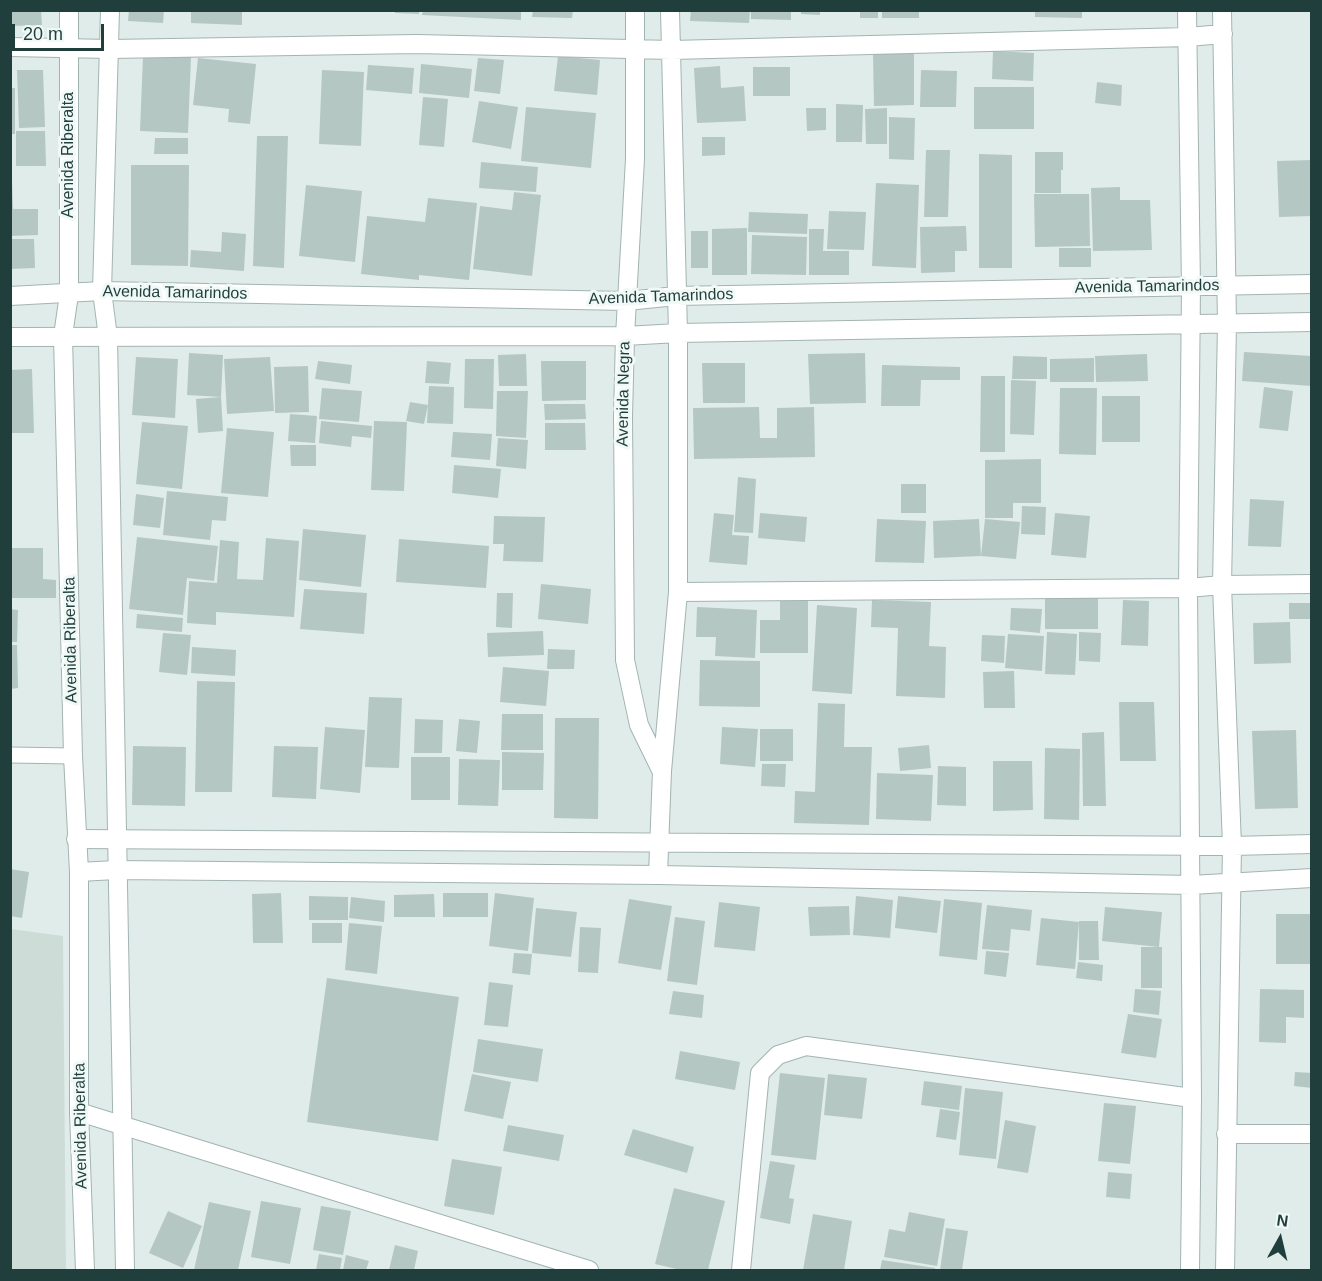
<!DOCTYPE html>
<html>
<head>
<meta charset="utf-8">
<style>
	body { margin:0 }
	#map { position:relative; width:1322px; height:1281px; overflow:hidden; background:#e0ece9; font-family:Arial,sans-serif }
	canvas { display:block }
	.frame { position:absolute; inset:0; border:12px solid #1f3e3c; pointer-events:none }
	.north { position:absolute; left:1250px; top:1209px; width:60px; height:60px; -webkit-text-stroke:4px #f0f9f6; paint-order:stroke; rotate:8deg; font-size:16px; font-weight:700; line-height:24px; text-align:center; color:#1f3e3c }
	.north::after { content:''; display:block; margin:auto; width:21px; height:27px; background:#1f3e3c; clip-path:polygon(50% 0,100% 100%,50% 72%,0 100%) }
	.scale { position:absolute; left:12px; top:24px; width:92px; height:27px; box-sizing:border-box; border:3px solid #1f3e3c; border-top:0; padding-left:8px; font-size:18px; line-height:21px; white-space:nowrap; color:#1f3e3c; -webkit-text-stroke:4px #f0f9f6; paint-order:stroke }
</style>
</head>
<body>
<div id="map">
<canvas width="1322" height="1281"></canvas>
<div class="frame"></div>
<div class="north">N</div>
<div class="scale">20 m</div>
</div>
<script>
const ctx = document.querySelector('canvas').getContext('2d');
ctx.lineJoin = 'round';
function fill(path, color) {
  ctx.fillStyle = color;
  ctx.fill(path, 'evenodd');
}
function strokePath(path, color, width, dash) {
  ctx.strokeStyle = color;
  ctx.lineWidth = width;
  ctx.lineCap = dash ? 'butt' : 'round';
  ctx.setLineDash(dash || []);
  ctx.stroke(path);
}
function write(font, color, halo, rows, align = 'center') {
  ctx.font = font + ' Arial,sans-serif';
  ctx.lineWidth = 6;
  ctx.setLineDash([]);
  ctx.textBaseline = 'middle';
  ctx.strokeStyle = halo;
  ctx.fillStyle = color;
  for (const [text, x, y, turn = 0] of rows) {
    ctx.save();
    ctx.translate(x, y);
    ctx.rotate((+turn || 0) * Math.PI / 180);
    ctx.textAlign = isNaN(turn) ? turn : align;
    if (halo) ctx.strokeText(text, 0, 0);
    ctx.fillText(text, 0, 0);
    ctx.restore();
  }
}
const built = new Path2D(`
	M11 929 63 936 66 1270H11Z`);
const building = new Path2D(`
	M10 10H41L42 25 10 26Z
	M129 10H164L163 23 128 21Z
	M191 10H242V25L191 23Z
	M395 10H419V14L395 13Z
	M423 10H521V20L422 15Z
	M533 10H573L572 18 532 17Z
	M691 10H750L749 23 690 21Z
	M751 10H791V20L751 19Z
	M801 10H820V15L801 14Z
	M860 10H878V18H860Z
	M882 10H919V18H882Z
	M1035 10H1082V18L1035 17Z
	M993 51 1034 53 1033 81 992 79Z
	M873 54H914V105L874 106Z
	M143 56 191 57 188 133 140 131Z
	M558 56 600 60 597 95 554 91Z
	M198 58 256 64 250 124 228 122 229 109 193 105Z
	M478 58 504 60 500 94 474 91Z
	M421 64 472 69 469 98 419 93Z
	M368 65 414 68 412 94 366 90Z
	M720 66 721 88 744 86 746 121 697 123 694 68Z
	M753 67H790V96H753Z
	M17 70H43L45 127 19 128Z
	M322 70 364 72 361 146 319 144Z
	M921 70 957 71 956 107H920Z
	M1097 82 1122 85 1121 106 1095 103Z
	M974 87H1034V129H974Z
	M10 88H15V134H10Z
	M423 97 448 99 444 147 419 145Z
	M479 101 518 107 511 149 472 142Z
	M836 104 863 105 862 142H836Z
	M526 107 596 113 591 168 521 161Z
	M806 108H826V130L807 131Z
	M887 108V144H866L865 109Z
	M889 117 915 118 914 160 889 159Z
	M16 131H45L46 166H16Z
	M257 136H288L284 268 253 266Z
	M702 137H725V155L702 156Z
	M155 138H188V154H154Z
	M926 150H950L948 217H924Z
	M1035 152H1063V170H1061V193H1035Z
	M979 154 1012 155V268H979Z
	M1312 160V216L1279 217 1277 161Z
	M481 162 538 167 536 192 479 188Z
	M131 165H189L188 266 131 265Z
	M10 180H12L13 209H38V235L10 236Z
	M876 183 919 185 916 268 872 266Z
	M306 185 362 191 355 262 299 256Z
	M1120 187V200H1150L1152 250 1093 251 1091 188Z
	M514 192 541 195 532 276 473 269 480 206 512 210Z
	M1034 194H1089L1090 246 1035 247Z
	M428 198 477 203 469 280 419 275V280L361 274 367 216 425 222Z
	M829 211 866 212 864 250 827 249Z
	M749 212 808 214 807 234 748 232Z
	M966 226 967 251H955V272L921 273 920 227Z
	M747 228V275H712V229Z
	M809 229H824L823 251H849V275H809Z
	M691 231H708V268H691Z
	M222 232 246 234 244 271 190 267 191 250 221 252Z
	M752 235 807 237 806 275 751 274Z
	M10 239H34L35 268 10 269Z
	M1059 248H1091V267H1059Z
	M1244 352 1312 356V386L1242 381Z
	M189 353 223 355 221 397 187 395Z
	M865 353 866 403 810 404 808 354Z
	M526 354 527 386H499L498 355Z
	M1147 354 1148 381 1096 382 1095 356Z
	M1013 356 1047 357V379H1012Z
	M136 357 178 359 175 418 132 415Z
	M270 357 274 411 227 414 224 359Z
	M1094 358V382H1050V359Z
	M465 359H494L493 409 464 408Z
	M318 361 352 365 350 384 315 379Z
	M427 361 451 363 449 384 425 383Z
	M541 361H586V400L542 401Z
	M702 363H745V403H703Z
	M882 365 960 367V380H921L920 406H881Z
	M308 366 309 412 275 413 274 367Z
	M32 369 34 433H10V370Z
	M981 376H1005V452H980Z
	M1011 380 1036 381 1034 435 1010 434Z
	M429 386 454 387 453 424 427 423Z
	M1264 387 1293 391 1288 431 1259 428Z
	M322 388 362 391 359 422 319 419Z
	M1060 388H1097L1096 455 1059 454Z
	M497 391H528L526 438 496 436Z
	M1102 396H1140V442H1102Z
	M221 397 223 431 198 433 196 399Z
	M410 402 428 405 424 424 406 421Z
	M544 404H585L586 419 545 420Z
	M759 407 760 438H777V408L814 407 815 457 694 459 693 408Z
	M290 414 317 416 315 443 288 441Z
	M321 421 372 426 371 438 352 436 351 447 319 443Z
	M374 421 407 422 404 491 371 490Z
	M142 422 188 426 182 489 136 484Z
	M545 423H585L586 450H545Z
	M227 428 274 432 268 497 221 493Z
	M453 432 492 434 490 460 451 457Z
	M498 438 528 440 526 469 496 466Z
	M290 445H316V466H291Z
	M1041 459V503H1013V518H985V460Z
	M454 465 501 469 498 498 452 493Z
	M738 477 756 479 753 533 734 532Z
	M901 484H926V513H901Z
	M167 491 228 497 226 521 212 520 210 540 163 535Z
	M136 494 164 498 160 528 133 525Z
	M1250 499 1284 501 1281 547 1248 546Z
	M1022 506 1046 507 1045 535 1021 534Z
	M714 513 734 515 732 535 749 536 747 565 709 562Z
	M760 513 807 517 805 542 758 538Z
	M1055 513 1090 516 1086 558 1051 555Z
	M494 516 545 517 543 562 503 561 504 544H493Z
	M877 519 926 521 924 563 875 562Z
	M979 519 981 556 934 558 933 521Z
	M985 519 1020 522 1016 559 981 556Z
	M303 529 366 535 361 587 299 580Z
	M137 537 218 546 214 581 187 578 183 615 129 609Z
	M266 538 299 541 294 617 216 612V625L187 623 189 581 217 583 220 540 239 542 237 579 263 580Z
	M399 539 489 546 486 588 396 582Z
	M10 548H43V579L56 580V598H10Z
	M541 584 591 589 588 624 538 619Z
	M304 589 367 593 364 634 300 629Z
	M497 593H513L512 628 496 627Z
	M1098 597V629H1045V598Z
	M872 600 931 602 929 646 946 647 945 698 896 696 898 628 871 627Z
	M1123 600 1149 601 1148 646 1121 645Z
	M780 601H808V653H760V620H780Z
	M1289 603H1312V619H1289Z
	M817 605 857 608 852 694 812 691Z
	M697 607 757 610 755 658 715 656 716 637H696Z
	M1011 608 1042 609 1040 633 1010 630Z
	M10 609 18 610 17 642H10Z
	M137 614 183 618 182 632 136 628Z
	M1290 622 1291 663 1254 664 1253 623Z
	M543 631 544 655 488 657 487 633Z
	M1047 632 1077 634 1075 675 1045 674Z
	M1079 632 1101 633 1100 662 1079 661Z
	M163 633 191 635 187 675 159 672Z
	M1008 634 1044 636 1042 671 1005 668Z
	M982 635 1005 636 1004 663 981 661Z
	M10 645H17L18 688 10 689Z
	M192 647 236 650 235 676 191 673Z
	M548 649 575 650 574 669H547Z
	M700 660 760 661V707L699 706Z
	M503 667 549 671 546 706 500 702Z
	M1014 671 1015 708H984L983 672Z
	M197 681 235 682 232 792H195Z
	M369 697 402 698 399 768 365 767Z
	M1119 702H1154L1156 761H1120Z
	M818 703 845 704 844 747H872L869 825 794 823 795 791 815 792Z
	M502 714H543V750H501Z
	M555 718H599L598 819 554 818Z
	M415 719 443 720 442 753H414Z
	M459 719 480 721 477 753 456 751Z
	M325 727 365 730 360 793 320 789Z
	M722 727 758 729 755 767 720 764Z
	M760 729H793V761H760Z
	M1296 730 1298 808 1255 809 1252 731Z
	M1104 732 1106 806H1083L1082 733Z
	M929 745 931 768 900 771 898 748Z
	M133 746 186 747 185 806 132 805Z
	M274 746 318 747 316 799 272 797Z
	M1045 748 1080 749 1079 820 1044 819Z
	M502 752 544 753 543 790H502Z
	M411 757H450V800H411Z
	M459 759 500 760 498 806 458 805Z
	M993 761H1032L1033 810 993 811Z
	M762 764H786L785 787 761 786Z
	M938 766 966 767V806L937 805Z
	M877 773 933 775 931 821 876 819Z
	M10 869 29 872 22 918 10 916Z
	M281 893 283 943H253L252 894Z
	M443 893H488V917H443Z
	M495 893 534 898 528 951 489 946Z
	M434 894 435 917H394V895Z
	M309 896 348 897V920H309Z
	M856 896 893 900 890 938 853 935Z
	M898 896 941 901 937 933 895 928Z
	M351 897 385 901 384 922 349 918Z
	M629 899 672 906 661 970 618 963Z
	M944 899 982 903 977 960 939 956Z
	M719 902 760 907 755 951 714 947Z
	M987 905 1032 910 1030 931 1011 929 1009 951 982 949Z
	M849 906 850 935 810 936 808 907Z
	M1105 907 1162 912 1159 947 1102 941Z
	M536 908 577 912 571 957 532 953Z
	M1276 914H1312V964H1276Z
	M675 917 705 921 697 985 667 981Z
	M1041 918 1079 922 1075 969 1036 965Z
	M1079 921H1098L1099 960H1079Z
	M312 923H342V943H312Z
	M349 923 382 926 377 974 345 970Z
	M580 927 601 928 598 973 578 972Z
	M1141 947H1162V988H1141Z
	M986 951 1009 953 1006 977 984 974Z
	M514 953 532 954 530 975 512 973Z
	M1078 962 1103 965 1102 981 1076 978Z
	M327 978 459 997 438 1141 307 1122Z
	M489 982 513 985 508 1027 484 1025Z
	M1135 989 1161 991 1159 1015 1133 1012Z
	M1260 989 1304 990V1018L1286 1017V1043L1259 1042Z
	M673 991 704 995 702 1018 669 1014Z
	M1128 1014 1162 1019 1156 1058 1121 1053Z
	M478 1039 543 1049 538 1082 473 1072Z
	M680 1051 740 1062 735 1090 675 1079Z
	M1295 1072 1312 1073V1088L1294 1086Z
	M780 1073 825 1078 816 1160 771 1155Z
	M472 1074 511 1082 503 1119 464 1111Z
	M828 1074 867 1078 862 1119 824 1115Z
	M924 1081 962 1086 959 1110 921 1105Z
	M965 1088 1003 1092 996 1159 959 1155Z
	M1104 1103 1136 1106 1130 1164 1098 1161Z
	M940 1109 960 1112 956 1140 936 1137Z
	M1005 1120 1036 1126 1028 1173 997 1168Z
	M508 1125 564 1135 559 1161 503 1151Z
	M633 1129 694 1147 687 1173 624 1155Z
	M452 1159 502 1167 494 1215 444 1206Z
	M770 1161 795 1165 789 1198 794 1199 790 1224 760 1218Z
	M1108 1172 1132 1174 1130 1199 1106 1197Z
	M674 1188 725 1201 708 1270H681L655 1264Z
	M261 1201 301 1208 290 1264 251 1257Z
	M209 1202 251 1211 238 1270H194Z
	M321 1206 351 1211 343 1255 313 1250Z
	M168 1211 202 1226 183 1268 149 1253Z
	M909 1212 945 1219 937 1266 884 1257 889 1229 905 1232Z
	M813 1214 852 1221 844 1270H803Z
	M946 1228 968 1231 962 1270H940Z
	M395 1245 418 1251 414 1270H389Z
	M319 1254 342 1258 340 1270H316Z
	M346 1255 369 1261 366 1270H343Z
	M882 1260 935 1268V1270H880Z`);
const service = new Path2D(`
	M10 755 73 756`);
const minor = new Path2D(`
	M635 10V159L625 336 623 416 625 660 639 725 661 770
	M1187 10 1191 287 1188 588 1192 1098 1190 1270
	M1222 10 1227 324 1222 585 1232 846 1225 1270
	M10 47 110 49 417 44 672 50 1188 37 1223 34
	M10 296 102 291 627 301 676 296 1312 284
	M10 337 625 336 678 333 1312 322
	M678 592 1188 588 1222 585 1312 584
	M76 839 1232 846 1312 844
	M79 872 116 870 658 875 1191 885 1312 878
	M658 875 662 771 678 592V333L670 10
	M79 1112 589 1270
	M1226 1134H1312
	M741 1270 760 1073 778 1055 806 1046 1192 1098`);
const tertiary = new Path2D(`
	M69 10V294L63 336 73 756 79 872V1112L85 1270
	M110 10 102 291 108 337 125 1270`);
const streetNames = [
	["Avenida Riberalta",69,155,-90],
	["Avenida Tamarindos",1147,287,-1],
	["Avenida Tamarindos",175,293,1],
	["Avenida Tamarindos",661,297,-2],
	["Avenida Negra",624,394,-89],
	["Avenida Riberalta",71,640,-91],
	["Avenida Riberalta",81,1126,-91]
];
fill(built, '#cedcd8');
fill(building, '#b5c7c3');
strokePath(service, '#a2b4b2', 17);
strokePath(minor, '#a2b4b2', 20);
strokePath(tertiary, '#a2b4b2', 20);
strokePath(service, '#fff', 15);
strokePath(minor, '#fff', 18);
strokePath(tertiary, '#fff', 18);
write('16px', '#1f3e3c', '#f0f9f6', streetNames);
</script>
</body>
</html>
